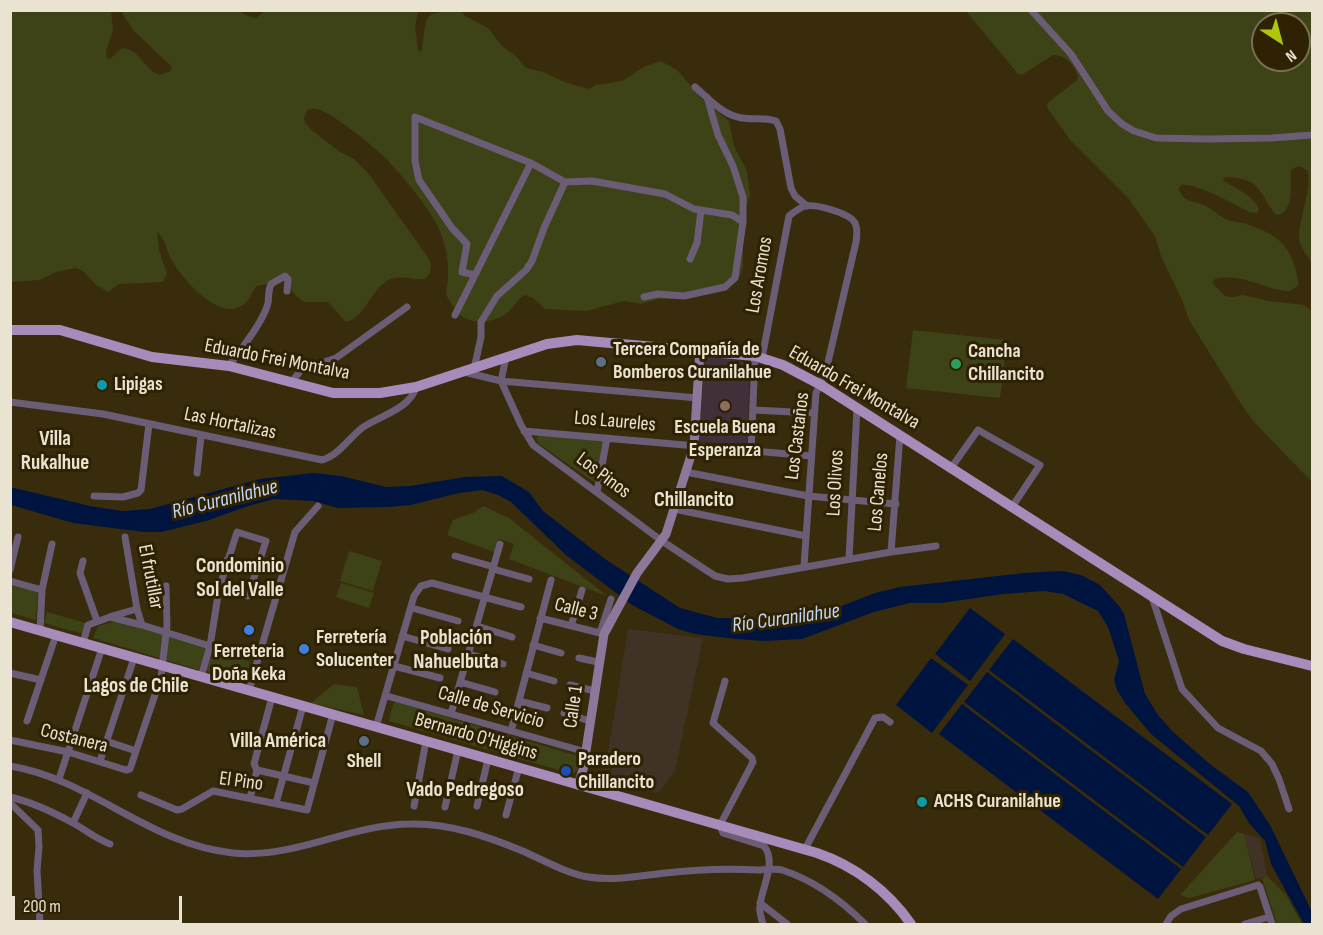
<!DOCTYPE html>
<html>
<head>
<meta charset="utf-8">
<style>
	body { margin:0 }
	#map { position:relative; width:1323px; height:935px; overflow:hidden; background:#382c0d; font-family:"Sofia Sans Condensed",sans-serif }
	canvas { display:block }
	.frame { position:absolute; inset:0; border:12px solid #eae3d1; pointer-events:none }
	.north { position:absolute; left:1251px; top:12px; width:60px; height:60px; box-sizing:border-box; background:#2e2203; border:2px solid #796f55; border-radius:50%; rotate:144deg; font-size:16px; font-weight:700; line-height:24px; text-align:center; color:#eae3d1 }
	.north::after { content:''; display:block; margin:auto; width:21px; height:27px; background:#aec60c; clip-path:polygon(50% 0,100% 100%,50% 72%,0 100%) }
	.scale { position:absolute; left:12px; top:896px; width:170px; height:27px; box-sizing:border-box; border:3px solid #eae3d1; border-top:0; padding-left:8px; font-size:18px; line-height:21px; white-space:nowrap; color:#eae3d1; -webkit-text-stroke:4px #2e2203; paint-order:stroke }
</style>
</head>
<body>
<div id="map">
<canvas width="1323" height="935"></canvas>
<div class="frame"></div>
<div class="north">N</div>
<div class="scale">200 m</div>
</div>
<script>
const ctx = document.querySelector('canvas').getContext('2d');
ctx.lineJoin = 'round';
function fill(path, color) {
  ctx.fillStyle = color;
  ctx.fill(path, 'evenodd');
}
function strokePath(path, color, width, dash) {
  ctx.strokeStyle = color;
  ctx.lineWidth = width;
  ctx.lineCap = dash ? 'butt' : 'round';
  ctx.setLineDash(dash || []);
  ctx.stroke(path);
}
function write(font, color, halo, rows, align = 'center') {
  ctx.font = font + ' "Sofia Sans Condensed",sans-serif';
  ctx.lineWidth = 6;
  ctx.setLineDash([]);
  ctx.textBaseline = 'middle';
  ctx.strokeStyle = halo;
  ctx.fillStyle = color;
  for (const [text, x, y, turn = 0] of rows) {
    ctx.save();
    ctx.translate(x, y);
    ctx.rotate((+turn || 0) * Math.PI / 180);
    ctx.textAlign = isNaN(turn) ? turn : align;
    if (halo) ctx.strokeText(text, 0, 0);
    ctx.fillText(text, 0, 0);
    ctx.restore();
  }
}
const industrial = new Path2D(`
	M628 629 703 638 675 771 658 793 611 782 612 753H608Z
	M1244 834 1260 838 1267 876 1256 879Z`);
const education = new Path2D(`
	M705 355 750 363 747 445 702 442 699 440Z`);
const green = new Path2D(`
	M266 10 418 11 415 27 418 50 421 52C429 18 417 11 461 11L465 16 488 28 502 46 515 55 526 68 543 72 564 82 589 89 596 85 622 81 644 67 661 61 677 70 703 100 729 121 734 146 747 171 750 195 746 207 743 234V267L739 278 725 289 680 299H659L641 304 624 301 586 311 545 309 533 298 525 295C517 299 515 306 508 312 497 322 473 326 460 315 454 309 450 301 446 295 450 268 449 249 436 223 427 206 405 179 391 164 379 150 333 113 317 109 312 108 311 109 307 110L304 118 305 123 314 132 340 152 354 159 368 173 427 256 431 264 430 273 425 279C414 280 402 275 391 279 371 287 368 314 347 322L344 320 328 302H304L296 296 286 282 282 281 257 286C252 291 250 300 244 304 220 324 183 279 172 261 166 251 166 239 157 232L159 250 167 274 163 282 119 284 108 292 96 285 83 271 76 268 56 272 40 280 11 282V11H111L113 30 106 52 107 59 111 58 122 48C140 49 144 70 160 75L171 71 172 67 133 30 121 11H240L245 15 256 18Z
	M966 11H1312V264C1309 257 1302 250 1300 243 1295 228 1312 194 1308 171L1299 166 1291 170C1290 184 1295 208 1279 215L1275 214C1257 189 1260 178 1225 177L1223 180C1237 190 1251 193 1259 209L1257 213 1249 212C1235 204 1195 183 1181 185L1179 189C1184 203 1192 200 1204 205 1212 209 1219 216 1228 220 1234 222 1240 222 1246 224 1278 234 1293 247 1298 281V286L1290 291C1266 291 1243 272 1215 279L1212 283 1225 296 1232 297 1243 295 1269 301 1304 305 1312 311V482L1253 421 1238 399 1189 320 1183 302 1161 256 1155 236 1128 198 1071 141 1048 109 1047 104 1050 101 1076 81 1078 78C1075 65 1066 55 1053 55L1022 75 1018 74ZM1263 24H1299V60H1263Z
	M913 330 1007 340 1000 398 906 388Z
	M539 435 604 441 597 477 594 482 539 444 536 439Z
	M483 506 509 518 607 596 509 559 514 544 499 539 494 552 447 535 453 520 475 512Z
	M349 551 382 561 373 591 340 581Z
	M341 583 374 593 369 608 336 597Z
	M10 584 38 590 36 620 11 613Z
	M47 612 86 623 83 634 44 623Z
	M117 621 206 647 199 670 93 638 98 626Z
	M213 656 226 659 228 656 249 661C251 667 246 678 240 681L208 672C205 668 209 659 213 656Z
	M334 684 357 687 364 715 311 703Z
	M396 702 578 756 581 759 577 771 572 774 389 721 393 704Z
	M1237 832 1244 834 1255 880 1190 898 1180 895Z
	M1267 876 1286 895 1302 924H1277L1262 878Z`);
const water = new Path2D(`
	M313 473 341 476 386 487 410 486 465 477 502 476 529 492 543 511 605 559 680 608 717 618 772 619 794 616 826 612 875 593 900 587 1024 573 1062 571 1081 575 1100 585 1119 606 1124 614 1145 694 1158 715 1172 731 1211 765 1248 792 1270 825 1312 912V924H1304L1271 864 1265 841 1249 823 1239 806 1151 734 1125 703 1117 690 1114 680 1119 661 1108 627 1098 611 1063 594 1044 591 1003 594 941 603H910L874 612 802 639 764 641 736 639 695 634 678 629 632 605 566 555 511 502 498 495 482 490 459 493 411 505 388 507 338 508 313 501 274 499 248 506 206 521 161 532H144L73 523 11 505 10 487 90 506 122 511 150 509 260 479Z
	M970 608 1005 634 970 681 935 654Z
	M1013 639 1232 804 1208 835 989 670Z
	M931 658 968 685 932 733 896 705Z
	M987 672 1206 837 1183 867 964 702Z
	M962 704 1181 869 1158 899 939 734Z`);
const street = new Path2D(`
	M1031 10 1071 54 1108 111 1122 124 1134 131 1156 138 1206 139 1272 138 1312 135
	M695 87C709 99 723 115 742 118 753 120 765 117 776 121L780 129 791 188 795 196 807 206
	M690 259 697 243 701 210
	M475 275 462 272 467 244 452 228 419 180 415 161V117L531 163 565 182 592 181 665 194 694 209 732 215 743 222
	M644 297 658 294 684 296 725 287 735 278 743 222V197L733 166 718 135 707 97
	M455 315 531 163
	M762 358 789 216C794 212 799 208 805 206 816 204 850 213 855 223 858 229 857 236 856 242L825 375 816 393 804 566
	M229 366C240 350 264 321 268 303 269 297 268 291 271 284L285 276 288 279 287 291
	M474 369 481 337V322L497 296 526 270 532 261 544 228 565 182
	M464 372 501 381 698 398
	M501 381 521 425 533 445 662 541 715 576 728 579 743 578 891 552 936 546
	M501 381 506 357
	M291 383 301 370 336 358 407 307
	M10 402 103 414 322 460C338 456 349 438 362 428 379 416 410 409 416 387
	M753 410 814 413
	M524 431 811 456
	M751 451 755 356
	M951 468 978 430 1040 465 1012 507
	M686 472 808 496 896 504
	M197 473 201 436
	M597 492 607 438
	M94 496 123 497 138 493 141 490 149 424
	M674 509 806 536
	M125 537 137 609 142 625
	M891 552 900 435
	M455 556 494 567
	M849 559 857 409
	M227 560 257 571
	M83 561 80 573 97 621
	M493 569 529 579
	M10 570 18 537
	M10 581 42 590
	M1152 597 1182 689 1218 728 1261 751 1272 764 1279 779 1289 809
	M412 608 458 621
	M112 616 137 609
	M540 618 604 634
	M477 626 512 637
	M571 626 582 590
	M40 631 42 590 52 544
	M600 633 611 599
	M402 636 448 649
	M83 643 88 625 110 617 142 625 210 646 259 657
	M533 645 561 653
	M469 654 503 664
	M579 658 598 662
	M394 666 440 678
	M10 673 41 680
	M526 673 554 681
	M201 677 210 646 219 589 237 532 266 541 248 596 219 589
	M725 681 713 723 752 758 753 762 720 825 723 833 764 846C777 862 762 887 760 905 759 911 761 918 763 924
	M460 682 495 692
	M570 685 595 691
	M249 690 295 532 318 506
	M387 696 586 752
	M519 701 547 708
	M564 713 590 721
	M451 714 500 544
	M27 721 56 635
	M376 727 414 596 421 586 432 583 521 607
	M511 731 551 580
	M10 740 68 752 126 770 130 769 161 677 167 625 166 586
	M106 741 136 751
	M100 761 134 658
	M10 766C91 779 150 845 233 853 295 859 350 824 411 824 450 823 489 837 525 852 545 861 566 873 588 877 613 881 639 876 665 873 699 869 725 868 760 870 767 870 775 868 782 870 813 880 842 901 865 924
	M257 770 314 783
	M59 779 102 648
	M141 795 177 810 182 809 213 791 307 810 333 714
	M10 797C32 802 53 812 73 823 86 830 96 839 110 844
	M250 798 257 770 254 764 272 697
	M10 803 38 830 39 847 37 870 40 924
	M276 803 303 706
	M414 806 426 741
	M477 806 488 759
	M445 807 458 750
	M506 815 519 767
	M73 823 87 793
	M805 849 875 718 883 717 890 722
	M760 903 787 924
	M1166 924 1171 916 1181 909 1258 885 1260 887 1272 924
	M1245 924 1269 917`);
const secondary = new Path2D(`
	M578 785 583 770 604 634 637 573 666 534 694 446 700 350`);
const primary = new Path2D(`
	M10 330H60L152 357 229 366 333 393H380L416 387 547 344 577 340 755 356 783 365 821 385 1222 641 1244 649 1312 666
	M10 622 817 853C855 866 888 891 911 924`);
const markers = [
	[601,362,6,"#5c6f8a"],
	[956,364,6,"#2e9e5b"],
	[102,385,6,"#0f9aa8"],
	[725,406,6,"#8d6e63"],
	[249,630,6,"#3f7fe0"],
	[304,649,6,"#3f7fe0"],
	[364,741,6,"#5c6f8a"],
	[566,771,6,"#1a4fb4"],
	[922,802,6,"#0f9aa8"]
];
const streetNames = [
	["Los Aromos",760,275,-80],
	["Eduardo Frei Montalva",277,360,11],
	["Eduardo Frei Montalva",854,388,30],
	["Los Laureles",615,422,5],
	["Las Hortalizas",230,424,12],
	["Los Castaños",798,436,-83],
	["Los Pinos",603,476,37],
	["Los Olivos",836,483,-87],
	["Los Canelos",879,492,-85],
	["El frutillar",150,577,79],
	["Calle 3",576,610,14],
	["Calle 1",574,707,-82],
	["Calle de Servicio",491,708,16],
	["Bernardo O'Higgins",476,737,16],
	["Costanera",74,739,14],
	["El Pino",241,782,8]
];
const poiNames = [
	["Tercera Compañía de",613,350],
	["Bomberos Curanilahue",613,373],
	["Cancha",968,352],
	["Chillancito",968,375],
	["Lipigas",114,385],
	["Escuela Buena",725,428,"center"],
	["Esperanza",725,451,"center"],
	["Ferretería",316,638],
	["Solucenter",316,661],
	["Ferreteria",249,652,"center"],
	["Doña Keka",249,675,"center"],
	["Paradero",578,760],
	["Chillancito",578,783],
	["Shell",364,762,"center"],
	["ACHS Curanilahue",934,802]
];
const neighbourhoodNames = [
	["Villa",55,440],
	["Rukalhue",55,464],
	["Chillancito",694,501],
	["Condominio",240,567],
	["Sol del Valle",240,591],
	["Población",456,639],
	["Nahuelbuta",456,663],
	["Lagos de Chile",136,687],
	["Villa América",278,742],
	["Vado Pedregoso",465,791]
];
const waterNames = [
	["Río Curanilahue",225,500,-14],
	["Río Curanilahue",786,619,-8]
];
fill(industrial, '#403325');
fill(education, '#412f39');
fill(green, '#3e4217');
fill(water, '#001440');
strokePath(street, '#6b5d75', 7);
strokePath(secondary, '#8d789c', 9);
strokePath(primary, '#a78bbb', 10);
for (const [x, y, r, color] of markers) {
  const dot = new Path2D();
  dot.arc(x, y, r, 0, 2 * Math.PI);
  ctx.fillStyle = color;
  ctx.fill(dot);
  strokePath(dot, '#2e2203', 2);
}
write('20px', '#eae3d1', '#2e2203', streetNames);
write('bold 20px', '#eae3d1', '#2e2203', poiNames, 'left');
write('bold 21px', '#eae3d1', '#2e2203', neighbourhoodNames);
write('italic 21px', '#c4d7f5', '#2e2203', waterNames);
</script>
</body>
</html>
